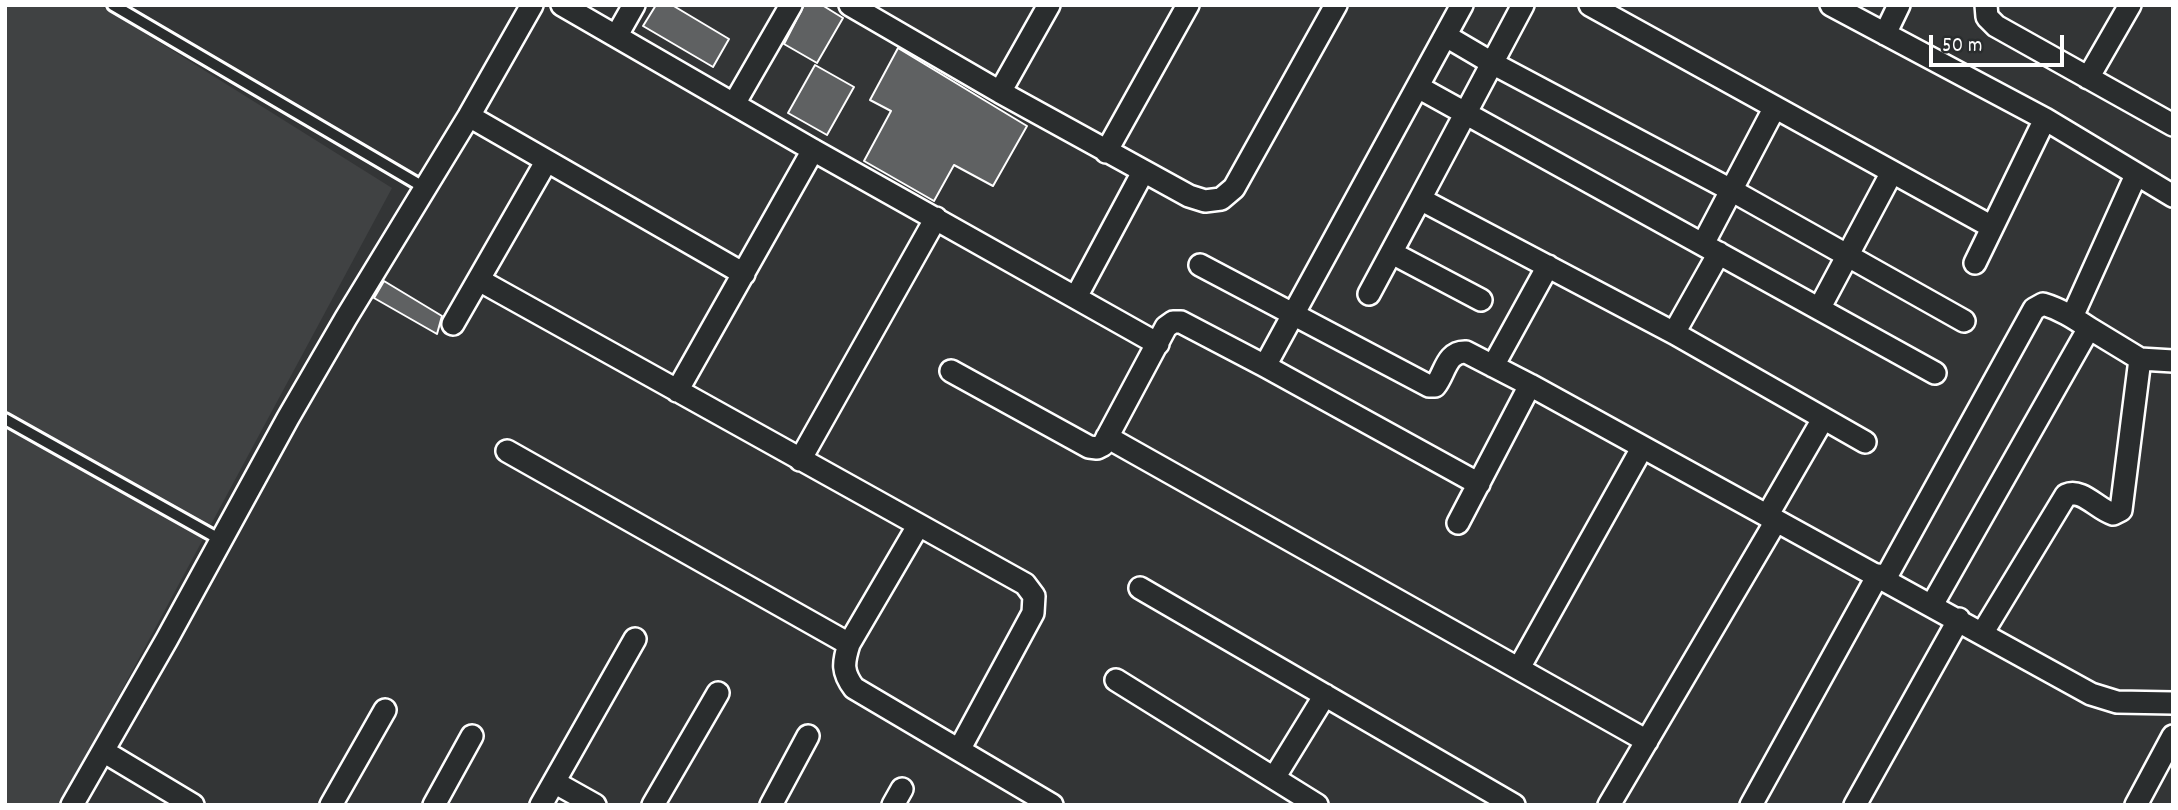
<!DOCTYPE html>
<html>
<head>
<meta charset="utf-8">
<style>
	body { margin:0 }
	#map { position:relative; width:2178px; height:810px; overflow:hidden; background:#333536; font-family:Dekko,sans-serif }
	canvas { display:block }
	.frame { position:absolute; inset:0; border:7px solid #fff; pointer-events:none }
	.scale { position:absolute; left:1929px; top:35px; width:135px; height:32px; box-sizing:border-box; border:4px solid #fff; border-top:0; padding-left:9px; font-size:21px; line-height:24px; white-space:nowrap; color:#fff; -webkit-text-stroke:5px #2a2d2e; paint-order:stroke }
</style>
</head>
<body>
<div id="map">
<canvas width="2178" height="810"></canvas>
<div class="frame"></div>
<div class="scale">50 m</div>
</div>
<script>
const ctx = document.querySelector('canvas').getContext('2d');
ctx.lineJoin = 'round';
function fill(path, color) {
  ctx.fillStyle = color;
  ctx.fill(path, 'evenodd');
}
function strokePath(path, color, width, dash) {
  ctx.strokeStyle = color;
  ctx.lineWidth = width;
  ctx.lineCap = dash ? 'butt' : 'round';
  ctx.setLineDash(dash || []);
  ctx.stroke(path);
}
const built = new Path2D(`
	M5 5H100L392 188 60 805H5Z`);
const building = new Path2D(`
	M656 5H672L729 39 713 67 643 26Z
	M804 5H822L843 18 817 63 784 44Z
	M898 48 1027 126 993 186 954 165 934 201 864 161 891 111 870 100Z
	M815 65 854 87 827 135 788 113Z
	M384 281 442 316 437 334 374 298Z`);
const lane = new Path2D(`
	M113 5 425 188
	M5 419 221 540`);
const street = new Path2D(`
	M562 5 813 150 1158 344
	M850 5 1000 92 1189 196 1205 201 1221 199 1234 188 1336 5
	M1590 5 1992 227
	M1831 5 2045 119
	M1986 5 1987 17 1996 26 2173 125
	M1885 34 1899 5
	M617 35 634 5
	M1446 36 1492 63 1731 190 1964 321
	M2088 78 2130 5
	M1418 87 1935 373
	M1000 92 1049 5
	M734 104 791 5
	M469 116 744 274
	M1106 152 1188 5
	M1420 199 1523 5
	M1703 244 1775 107
	M1392 253 1481 300
	M1975 263 2045 119 2173 196
	M1200 265 1429 386H1435C1445 374 1446 351 1466 352L1530 385 2091 694 2117 702 2173 703
	M479 280 1025 584 1034 596 1033 613 959 750
	M1369 294 1420 199 1674 333 1865 442
	M1076 297 1143 172
	M1819 309 1892 172
	M2072 317 2136 175
	M453 324 546 162
	M1674 333 1719 253
	M1265 366 1462 5
	M1493 366 1548 266
	M951 371 1089 447 1097 448 1103 445 1166 327 1173 322H1181L1265 366 1479 484
	M677 391 813 150
	M1107 437 1647 741
	M507 451 849 644
	M800 460 936 218
	M1767 516 1823 419
	M1458 523 1530 385
	M918 526 849 644C843 663 842 672 854 688L1052 805
	M1885 579 2034 309 2043 304C2060 309 2074 318 2089 328
	M1140 588 1514 805
	M1932 605 2089 328 2140 359
	M1983 632 2066 495C2082 488 2097 509 2113 514L2121 510 2140 359 2173 361
	M1519 668 1642 448
	M1116 680 1317 805
	M103 751 193 805
	M1274 778 1325 695
	M554 782 595 805
	M72 805 167 639 288 418 346 318 469 116 532 5
	M331 805 385 710
	M434 805 472 736
	M541 805 635 639
	M653 805 718 693
	M771 805 808 736
	M893 805 902 789
	M1609 805 1776 521
	M1751 805 1878 575
	M1855 805 1959 619
	M2136 805 2173 736`);
fill(built, '#404243');
fill(building, '#5f6162');
strokePath(building, '#fff', 2);
strokePath(lane, '#fff', 16);
strokePath(street, '#fff', 26);
strokePath(lane, '#2a2d2e', 10);
strokePath(street, '#2a2d2e', 21);
</script>
</body>
</html>
